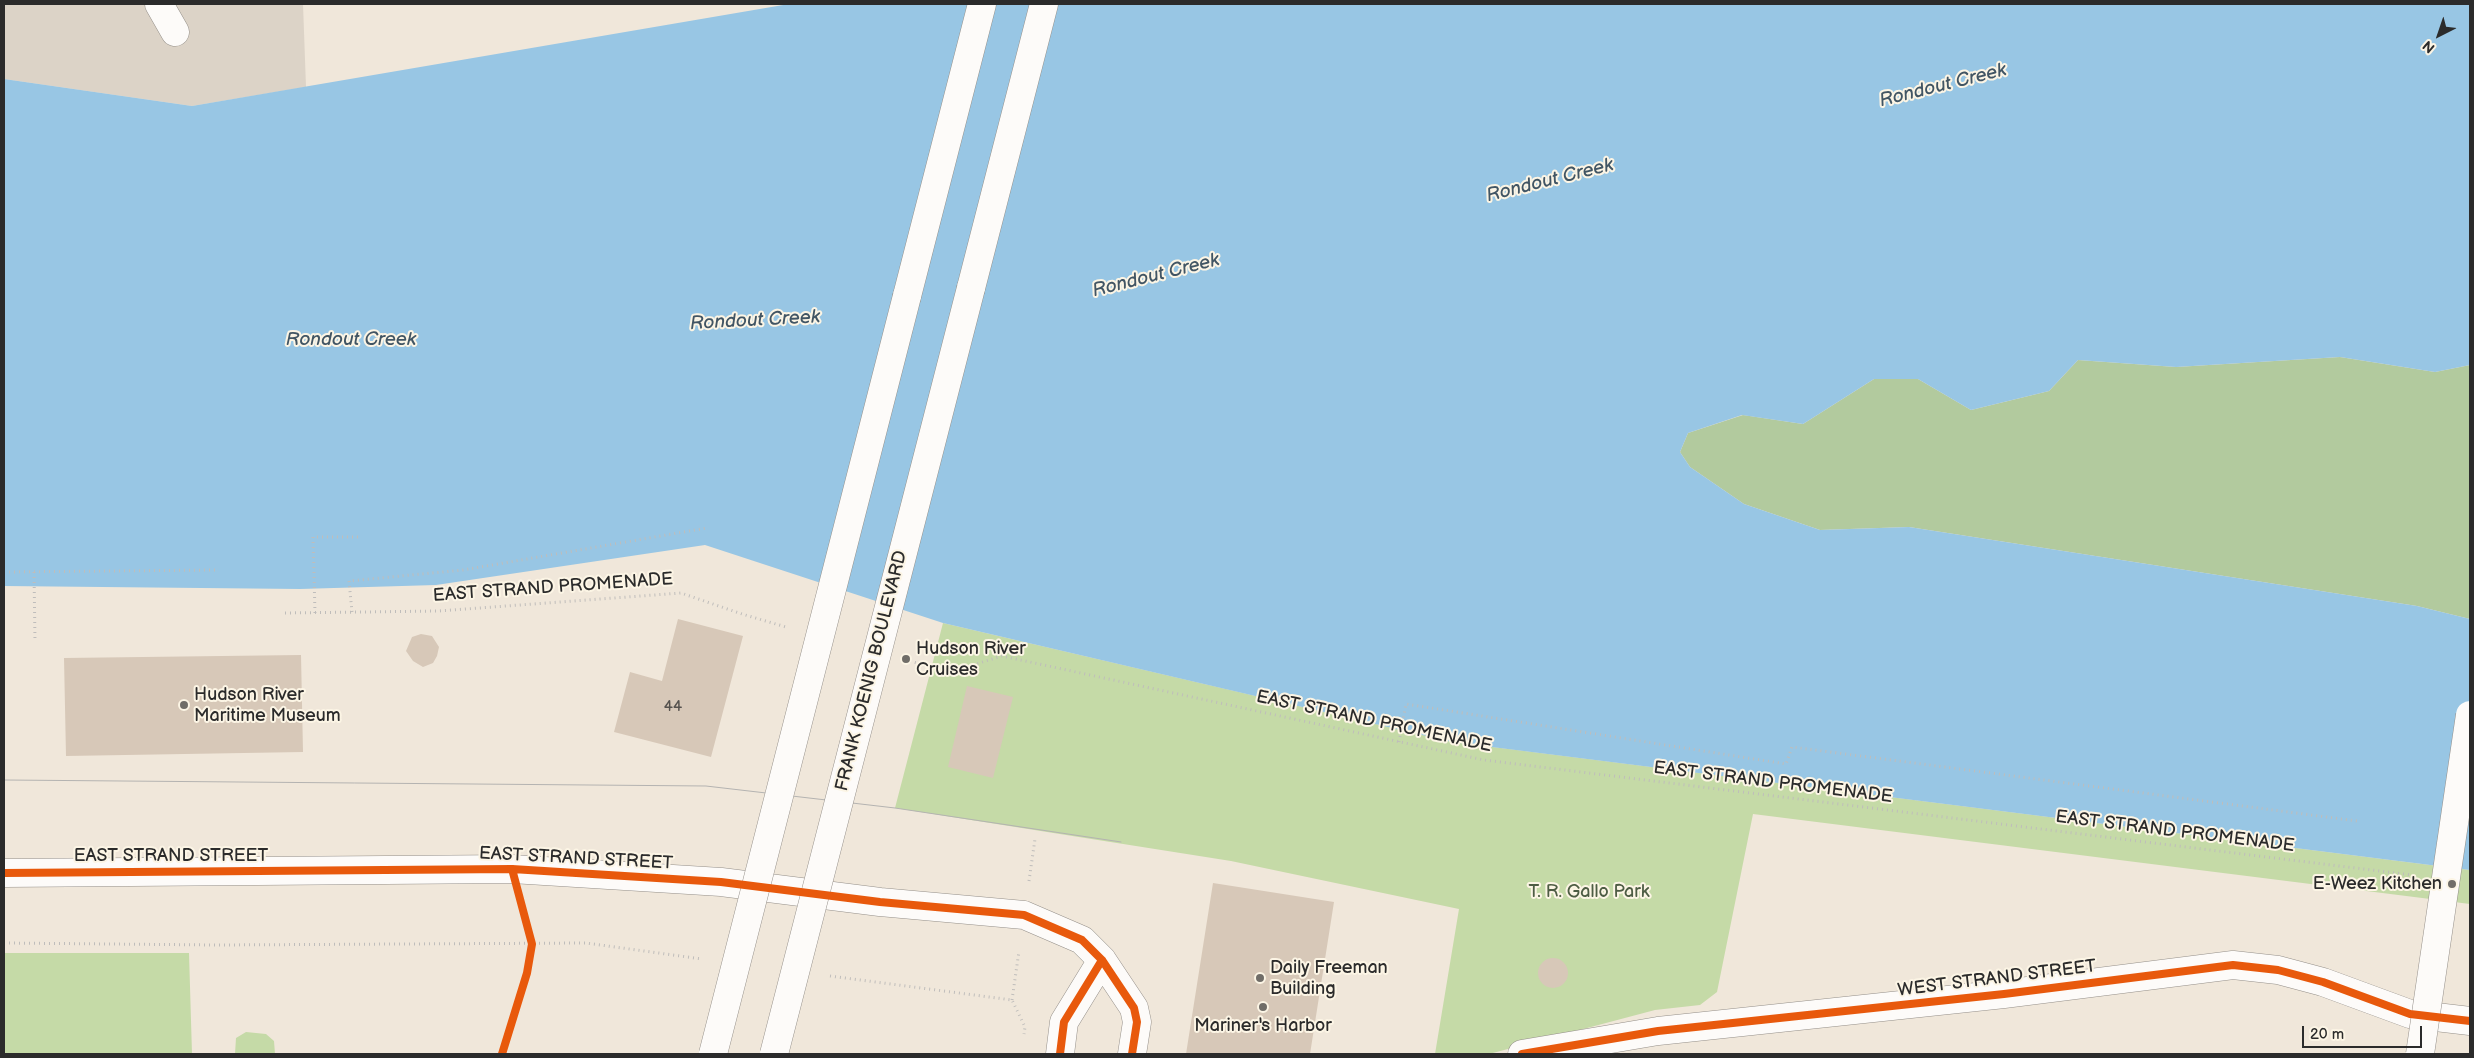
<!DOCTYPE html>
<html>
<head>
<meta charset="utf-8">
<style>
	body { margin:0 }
	#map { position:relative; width:2474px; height:1058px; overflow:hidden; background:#f0e7da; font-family:"Balsamiq Sans",sans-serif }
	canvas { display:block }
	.frame { position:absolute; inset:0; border:5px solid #2b2b2b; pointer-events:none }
	.north { position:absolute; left:2414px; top:10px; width:50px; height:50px; -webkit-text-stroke:4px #fcf5e5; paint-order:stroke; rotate:221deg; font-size:14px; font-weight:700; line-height:20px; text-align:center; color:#2b2b2b }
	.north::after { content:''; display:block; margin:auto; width:18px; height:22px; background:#2b2b2b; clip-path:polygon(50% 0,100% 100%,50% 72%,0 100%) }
	.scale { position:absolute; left:2302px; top:1026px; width:120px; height:22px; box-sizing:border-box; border:2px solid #2b2b2b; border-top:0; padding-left:6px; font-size:15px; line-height:18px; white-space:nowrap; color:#2b2b2b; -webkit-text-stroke:4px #fcf5e5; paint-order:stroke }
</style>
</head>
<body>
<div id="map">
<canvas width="2474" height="1058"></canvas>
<div class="frame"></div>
<div class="north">N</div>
<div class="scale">20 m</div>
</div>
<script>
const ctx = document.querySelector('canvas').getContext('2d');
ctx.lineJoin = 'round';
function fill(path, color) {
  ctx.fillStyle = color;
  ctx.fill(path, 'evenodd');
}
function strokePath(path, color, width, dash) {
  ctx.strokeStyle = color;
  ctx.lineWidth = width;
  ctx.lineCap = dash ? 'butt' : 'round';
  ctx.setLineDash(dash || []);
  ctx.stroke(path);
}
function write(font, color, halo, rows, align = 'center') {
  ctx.font = font + ' "Balsamiq Sans",sans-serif';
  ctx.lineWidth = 4;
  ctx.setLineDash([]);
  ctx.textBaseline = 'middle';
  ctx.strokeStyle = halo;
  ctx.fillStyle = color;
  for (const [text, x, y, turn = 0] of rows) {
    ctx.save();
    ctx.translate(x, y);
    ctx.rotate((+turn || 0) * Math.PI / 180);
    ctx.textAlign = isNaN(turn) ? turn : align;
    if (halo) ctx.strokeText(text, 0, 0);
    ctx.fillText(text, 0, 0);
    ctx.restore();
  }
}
const industrial = new Path2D(`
	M4 4H303L306 87 192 106 4 79Z`);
const green = new Path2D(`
	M943 623 1453 742 2470 870V904L1753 814 1717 992 1700 1005 1655 1010 1489 1054H1435L1459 909 1231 861 895 808Z
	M4 953H189L192 1054H4Z
	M246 1032 266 1034 274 1041 275 1054H235L236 1038Z`);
const forest = new Path2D(`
	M2340 357 2435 372 2470 365V619L2417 606 1909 527 1820 530 1744 504 1690 467 1680 452 1688 433 1743 415 1803 424 1874 379H1918L1971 410 2049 391 2078 360 2176 367Z`);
const water = new Path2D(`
	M789 4H2470V365L2435 372 2340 357 2176 367 2078 360 2049 391 1971 410 1918 379H1874L1803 424 1742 415 1688 433 1680 452 1690 467 1744 504 1820 530 1909 527 2417 606 2470 619V870L1452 742 943 623 705 545 436 585 300 589 4 586V79L192 106Z`);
const building = new Path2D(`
	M678 619 743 636 711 757 614 732 630 672 662 681Z
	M421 634 432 636 439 647 437 656 433 663 423 667 413 661 406 651 412 637Z
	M301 655 303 752 66 756 64 658Z
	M967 686 1013 697 993 778 948 767Z
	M1213 883 1334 902 1310 1054H1186Z
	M1538 973a15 15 0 1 1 30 0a15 15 0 1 1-30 0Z`);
const path = new Path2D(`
	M4 572 215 570
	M34 572 35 641
	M352 612 349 581 463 570 707 528
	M285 613 439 611 681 593 742 614 786 627
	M315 613 313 537H360
	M910 661 950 672 1002 656 1484 760 2412 875
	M1399 742 1406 704 1786 764 1792 747 2357 821
	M1029 881 1035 839
	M4 943 216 945 586 943 702 959
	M830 976 1012 1000 1025 1027 1024 1034
	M1012 1000 1019 951
	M502 1054 527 973 532 944 522 906`);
const minor = new Path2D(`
	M159 4 175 32
	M1522 1054 1658 1031 2004 994 2233 965 2278 970 2323 982 2410 1014 2470 1021`);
const tertiary = new Path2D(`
	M4 873 512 869 721 882 880 902 1024 915 1082 940 1102 960 1134 1008 1137 1022 1132 1054
	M1060 1054 1064 1022 1102 960`);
const primary = new Path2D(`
	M971 288 1044 4
	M907 296 982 4`);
const tram = new Path2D(`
	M4 780 706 786 895 808 1121 842`);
const primaryBridge = new Path2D(`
	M713 1054 907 296
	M774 1054 971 288`);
const trunkBridge = new Path2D(`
	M2420 1054 2470 715`);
const cycleway = new Path2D(`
	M4 873 512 869 721 882 880 902 1024 915 1082 940 1102 960 1134 1008 1137 1022 1132 1054
	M502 1054 527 973 532 944 512 869
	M1060 1054 1064 1022 1102 960
	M1522 1054 1658 1031 2004 994 2233 965 2278 970 2323 982 2410 1014 2470 1021`);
const markers = [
	[906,659,5,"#706d68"],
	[184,705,5,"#706d68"],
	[2452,884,5,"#706d68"],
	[1260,978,5,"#706d68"],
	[1263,1007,5,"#706d68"]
];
const numberNames = [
	["44",673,707]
];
const streetNames = [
	["EAST STRAND PROMENADE",553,588,-4],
	["FRANK KOENIG BOULEVARD",872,671,-76],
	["EAST STRAND PROMENADE",1374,722,12],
	["EAST STRAND PROMENADE",1773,783,7],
	["EAST STRAND PROMENADE",2175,832,7],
	["EAST STRAND STREET",171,856],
	["EAST STRAND STREET",576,859,3],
	["WEST STRAND STREET",1997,979,-7]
];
const poiNames = [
	["Hudson River",916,649],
	["Cruises",916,670],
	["Hudson River",194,695],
	["Maritime Museum",194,716],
	["E-Weez Kitchen",2442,884,"right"],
	["Daily Freeman",1270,968],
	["Building",1270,989],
	["Mariner's Harbor",1263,1026,"center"]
];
const parkNames = [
	["T. R. Gallo Park",1589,892]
];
const waterNames = [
	["Rondout Creek",1943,86,-14],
	["Rondout Creek",1550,181,-14],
	["Rondout Creek",1156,276,-14],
	["Rondout Creek",755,321,-3],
	["Rondout Creek",351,340]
];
fill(industrial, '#dcd3c7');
fill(green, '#c5daa7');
fill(forest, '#b2ca9e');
fill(water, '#98c6e4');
fill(building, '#d7c8b8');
strokePath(minor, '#948f89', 29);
strokePath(tertiary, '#948f89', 29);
strokePath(primary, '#948f89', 29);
strokePath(path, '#bfbdbb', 3, [1, 4]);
strokePath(minor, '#fdfbf9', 28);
strokePath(tertiary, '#fdfbf9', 28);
strokePath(primary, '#fdfbf9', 28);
strokePath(tram, '#b4b3b1', 1);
strokePath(primaryBridge, '#948f89', 29, []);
strokePath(trunkBridge, '#948f89', 29, []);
strokePath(primaryBridge, '#fdfbf9', 28);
strokePath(trunkBridge, '#fdfbf9', 28);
strokePath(cycleway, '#e8590c', 8);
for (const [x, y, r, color] of markers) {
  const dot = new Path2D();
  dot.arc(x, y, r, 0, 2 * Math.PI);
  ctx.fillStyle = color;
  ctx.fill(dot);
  strokePath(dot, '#fcf5e5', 2);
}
write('15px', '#56524e', null, numberNames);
write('18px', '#2b2b2b', '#fcf5e5', streetNames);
write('18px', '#2b2b2b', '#fcf5e5', poiNames, 'left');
write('18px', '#4e5d44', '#fcf5e5', parkNames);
write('italic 19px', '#415564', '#fcf5e5', waterNames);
</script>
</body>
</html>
